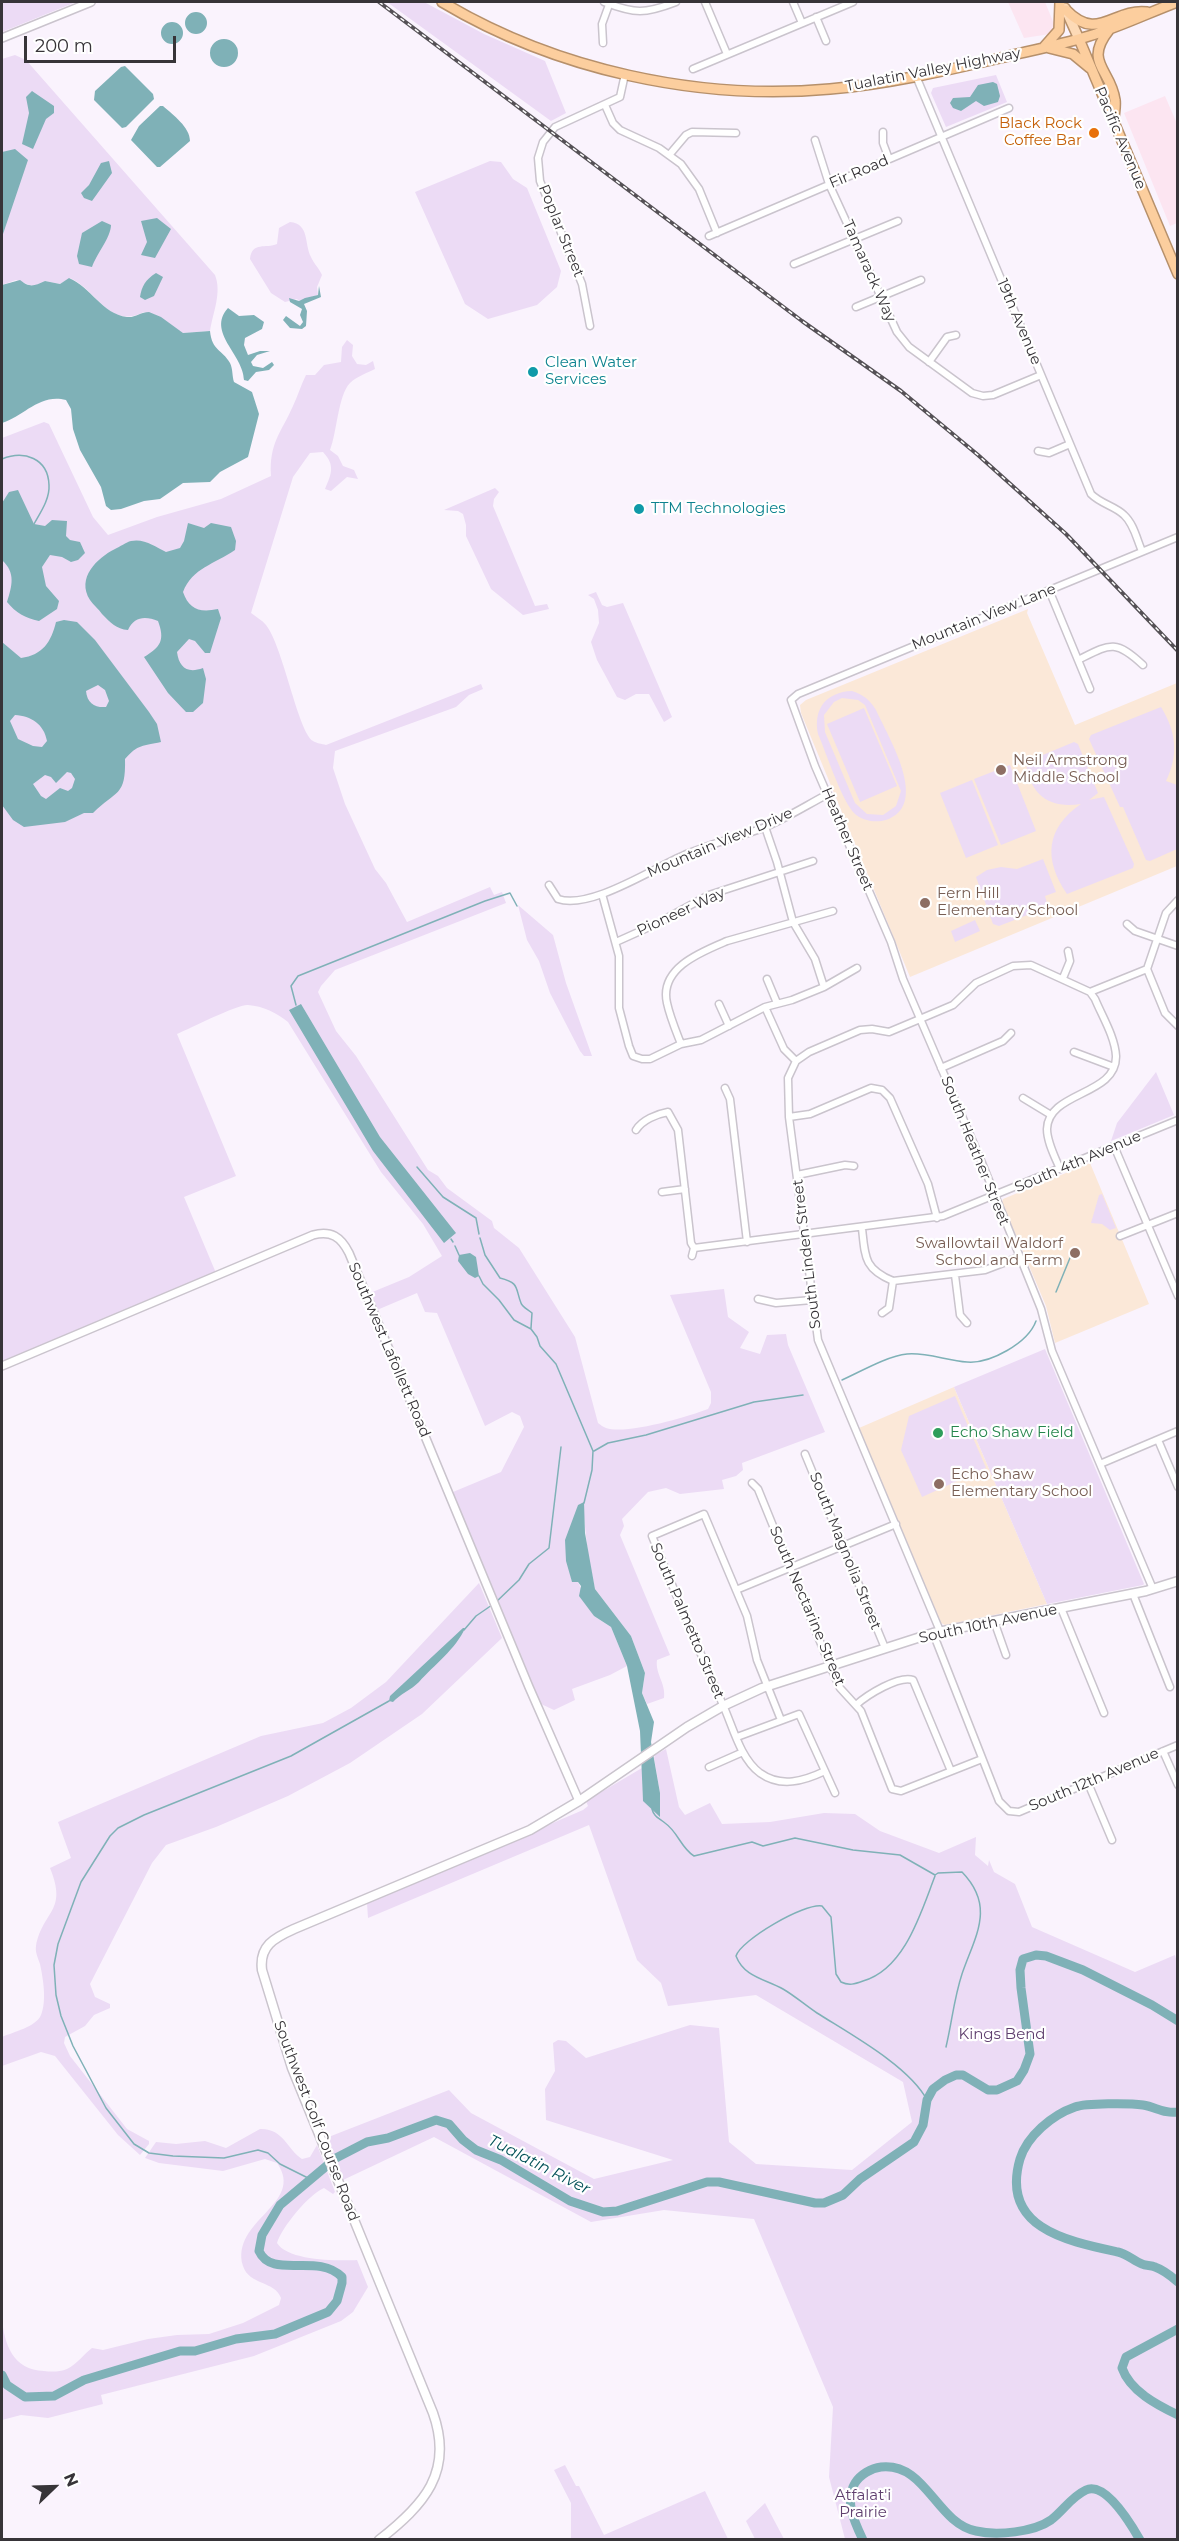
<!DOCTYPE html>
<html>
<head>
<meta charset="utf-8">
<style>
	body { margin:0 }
	#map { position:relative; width:1179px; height:2541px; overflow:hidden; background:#faf3fd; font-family:Montserrat,sans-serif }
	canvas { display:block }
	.frame { position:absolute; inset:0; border:3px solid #373438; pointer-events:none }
	.north { position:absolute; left:24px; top:2457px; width:60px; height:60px; -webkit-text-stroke:4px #fff; paint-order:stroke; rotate:67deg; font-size:16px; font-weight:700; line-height:24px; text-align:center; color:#373438 }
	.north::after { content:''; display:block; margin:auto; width:21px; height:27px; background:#373438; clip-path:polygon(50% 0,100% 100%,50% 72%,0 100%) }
	.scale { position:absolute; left:24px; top:36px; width:152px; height:27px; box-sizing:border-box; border:3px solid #373438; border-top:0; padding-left:8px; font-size:18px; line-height:21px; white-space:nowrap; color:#373438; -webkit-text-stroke:4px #fff; paint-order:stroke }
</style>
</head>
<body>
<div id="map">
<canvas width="1179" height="2541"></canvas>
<div class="frame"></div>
<div class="north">N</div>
<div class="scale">200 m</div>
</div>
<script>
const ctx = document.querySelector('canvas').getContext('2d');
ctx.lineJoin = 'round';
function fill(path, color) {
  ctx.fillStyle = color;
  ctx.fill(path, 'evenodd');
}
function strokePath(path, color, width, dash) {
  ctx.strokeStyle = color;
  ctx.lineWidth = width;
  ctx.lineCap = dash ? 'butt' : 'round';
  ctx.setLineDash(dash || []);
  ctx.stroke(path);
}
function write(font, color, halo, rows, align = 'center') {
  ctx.font = font + ' Montserrat,sans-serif';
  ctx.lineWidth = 4.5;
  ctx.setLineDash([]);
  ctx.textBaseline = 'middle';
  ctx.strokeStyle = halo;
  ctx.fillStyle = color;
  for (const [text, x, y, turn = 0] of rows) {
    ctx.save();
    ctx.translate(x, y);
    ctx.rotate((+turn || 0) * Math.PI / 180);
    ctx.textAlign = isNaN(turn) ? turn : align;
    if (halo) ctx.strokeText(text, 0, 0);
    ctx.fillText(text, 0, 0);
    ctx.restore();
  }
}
const commercial = new Path2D(`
	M1008 2H1045L1054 24 1050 34 1024 38Z
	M1165 96 1178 126 1177 223 1170 226 1124 113Z`);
const education = new Path2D(`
	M1028 609 1027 613 1075 725 1177 683V866L910 977 801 713 800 705 806 700Z
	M1090 1163 1149 1304 1055 1343 1046 1306 1002 1202 1003 1199Z
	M954 1387 1047 1604 945 1625 941 1623 859 1428Z`);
const green = new Path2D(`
	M2 2H76L2 32Z
	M387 2H424L484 34 545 61 566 113 551 121Z
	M15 55 26 60 215 275C222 293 213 312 210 331L183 333 144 312C109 330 96 289 70 278L60 284 45 281 35 287 16 280 2 285V59Z
	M996 75 1007 102 946 127 931 93 933 88Z
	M490 161 501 162 513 179 527 188 561 271 557 287 537 305 488 319 465 304 415 192Z
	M290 222C310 224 304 244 311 257 314 264 319 268 322 275L317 287 318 295 299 301 297 299 285 302 271 293 250 259C252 241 266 249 277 244L279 228Z
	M347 340 353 345 352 356 357 364 366 365 373 361 375 369C367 373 356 377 350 383 338 395 337 433 330 450L338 456 343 466 354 470 358 479 347 477 331 491 325 489C332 473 335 465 323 452L310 453 293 477 251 613C256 617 262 620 266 625 283 646 298 732 313 741 316 743 322 744 326 745L481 684 483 689 469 695 456 707 335 751 333 768 345 804 375 869 386 883 407 922 490 887 494 895 502 892 506 903 335 970 321 986 318 992 336 1031 356 1056 428 1170 438 1176 447 1188 492 1221 494 1228 519 1248 575 1337 598 1423C601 1425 603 1427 606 1428 626 1435 687 1417 708 1409L711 1403V1392L670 1295 724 1289 728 1317 749 1332 740 1348 760 1354 767 1335 786 1334 788 1345 825 1432 742 1463 743 1470 736 1476 722 1480 724 1489 680 1494 666 1488 648 1492 622 1519 624 1526 620 1535 670 1655 657 1660C655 1674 666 1683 664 1698L647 1704 642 1693 645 1673 631 1636 595 1589 588 1555 584 1517 578 1505C571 1536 563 1549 572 1581L578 1582 594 1616 611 1627 627 1666 610 1675 572 1689 575 1700 554 1710 541 1704 453 1492 501 1472 524 1427 520 1416 512 1412 485 1426 437 1313 425 1312 417 1293 377 1310 370 1293 409 1277 442 1256 423 1224 381 1172 288 1022C277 1013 263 1006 248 1005 238 1004 191 1028 177 1034L236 1176 184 1197 216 1273 2 1362V438L44 422 49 424 93 517 108 535 157 517 221 499 271 476C269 443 281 433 293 406 298 395 301 385 306 375H315L324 365 341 362 342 347Z
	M495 488 499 492 494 499 493 506 535 606 547 604 549 609 523 615 491 589 466 536V525L463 514 458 511 444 510Z
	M596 592 602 605 607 607 623 603 672 717 664 722 649 694H636L625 700 617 697 597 660 591 642 599 623 598 610 594 599 588 595Z
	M852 691C864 695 870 700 876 710 888 737 931 805 886 820 876 823 863 821 855 814 842 802 826 752 818 734 813 709 826 692 852 691ZM842 698 858 700 865 705 901 791 896 806 883 815 867 814 855 803 825 732 824 715 834 702Z
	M1161 707C1176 731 1179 755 1166 781L1177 785V849L1150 861 1146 860 1123 807H1120L1089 739 1091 735Z
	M864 708 897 786 860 802 827 724Z
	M1074 742 1078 744 1098 793 1089 800 1104 797 1134 864 1133 868 1067 894C1043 859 1046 828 1081 804 1049 809 1030 795 1026 762Z
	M1010 765 1036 831 1001 845 974 779Z
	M972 780 998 845 966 858 940 793Z
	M1043 859 1056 892 1045 896 1048 907 999 926 993 924 976 877 987 870 1001 867 1017 869Z
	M518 905 553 935 566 983 592 1056H584L580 1051 550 993 539 961 527 940Z
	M975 920 980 931 955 942 951 931Z
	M1156 1072 1174 1115 1111 1141 1117 1123Z
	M1102 1194 1116 1228 1110 1230 1102 1224 1091 1223 1099 1195Z
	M1045 1349 1144 1584 1143 1585 1047 1604 954 1387Z
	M955 1396 986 1468 922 1497 901 1450 909 1416Z
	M479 1583 502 1638 422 1714 350 1763 288 1796 216 1827 166 1845 152 1863 90 1984 95 1997 110 2004V2008L94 2015 85 2026 65 2037 64 2043 70 2056 127 2129 149 2141V2144L140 2155 118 2135 55 2056 41 2052 2 2066V2037C13 2032 36 2027 41 2015 47 2001 43 1978 40 1964 38 1958 35 1952 36 1946 43 1910 68 1912 50 1868L71 1858 58 1822 261 1736 323 1723 351 1708 386 1682Z
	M666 1749 679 1807 685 1815 710 1803 722 1824 770 1822 824 1813 855 1814 880 1831 939 1853 976 1837 975 1855 988 1866 989 1860 994 1872 1015 1884 1032 1927 1135 1972 1175 1955 1177 1962V2539H845L829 2477 833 2407 754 2219 664 2210 591 2222 434 2137 343 2180 326 2138 449 2090 471 2113 594 2179 673 2160 546 2120 545 2089 555 2071 553 2043 558 2040 566 2041 586 2058 690 2025 719 2028 729 2142 756 2164 852 2170 912 2122 903 2082 756 1995 668 2006 661 1983 637 1960 589 1825 368 1918 367 1903 583 1810 588 1806 586 1801 642 1768 643 1800 660 1816V1793L654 1758 655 1755Z
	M260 2129C283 2128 287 2149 302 2159L310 2157 317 2145 335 2192 333 2194 324 2188C309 2194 282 2227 277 2243 288 2261 338 2261 357 2260L368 2287 353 2312 341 2321 254 2356 101 2395 103 2404 48 2418 21 2415 2 2420V2318C4 2344 13 2370 44 2371 51 2372 60 2372 67 2369 77 2364 84 2354 92 2348L103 2350 148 2339 177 2335 209 2334 243 2323 279 2305 281 2298C275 2281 249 2285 243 2266 230 2220 306 2204 277 2163L265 2159 223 2171 159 2163 145 2158 156 2142 176 2144 205 2141 226 2148Z
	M565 2465 576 2486H579L604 2535 705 2491 728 2539H571V2503L554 2470Z
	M765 2503 784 2539H755L746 2521Z`);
const water = new Path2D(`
	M185 23a11 11 0 1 1 22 0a11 11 0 1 1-22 0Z
	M161 33a11 11 0 1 1 22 0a11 11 0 1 1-22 0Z
	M210 53a14 14 0 1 1 28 0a14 14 0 1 1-28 0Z
	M125 66 153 94 154 99 126 127 122 128 94 100 95 91 121 67Z
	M993 82 997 84 1000 96 998 102 984 106 976 101 961 111 953 108 950 103 953 98 970 97 978 85Z
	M32 91 54 106V113L46 119 33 149 22 144 29 113 26 97Z
	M160 106H163C173 115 190 127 190 141L160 167H157L131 140 139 126Z
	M15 149 28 160 2 237V152Z
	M109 161 112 173 92 201 84 198 81 193 89 185 101 163Z
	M157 218 171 229 155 258 141 255 147 242 141 221Z
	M102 221 111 225C111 237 96 255 92 267L79 264 77 256 82 233Z
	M156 273 163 277 154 296 145 300 140 297C142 286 145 280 156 273Z
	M69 278C91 287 102 314 127 317 135 318 141 312 149 312L161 317 183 333 210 331C212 351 222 349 230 363 233 369 232 376 234 382L252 392 259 414 248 457 220 472 210 482 183 483 160 499 144 501 121 509 111 510 106 506 101 487 80 450 73 429 71 409 66 400C40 393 24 416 2 423V285L20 280C30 288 34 286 45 281L60 284Z
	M319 286 321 297 304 304 307 311 306 326 302 329 290 328 283 320 286 316 300 326 303 322 300 315 302 309 290 302 289 298 299 301 305 298 318 295Z
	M228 308 239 316 254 315 264 322 262 329 245 338 244 345 248 355 260 351H270L257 355 251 362 253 366 263 368 272 362 274 365 269 370 256 372 248 381 244 380C244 355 206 332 228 308Z
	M18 490 34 524 45 526 52 520 67 521 66 536 70 540 80 542 85 553 78 560 71 562 62 557 50 555 42 567 46 586 59 601 57 609 39 621C25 618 16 613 7 602 12 586 16 573 2 560V503L9 492Z
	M188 523 204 528 211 523 231 527 236 541 235 550C215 564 192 568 183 592 189 609 199 613 218 609L221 618 210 653H205L195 641 189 639 177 652C179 667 187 674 203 668L206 679 203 703 193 712H186L168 693 144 657C161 647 165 640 158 621 146 616 134 616 128 630 116 629 111 623 102 614 99 609 93 605 90 600 76 578 97 558 115 549 120 547 126 542 131 541 144 538 156 547 166 552L180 548 184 541Z
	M64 620 77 622 95 640 149 712 157 724 161 742C143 746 138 744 125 759 126 797 116 790 93 813H84L65 822 24 827 13 820 2 805V642L21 658C43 655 51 642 56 622ZM98 685 105 690 109 701 106 707C95 708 87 703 86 691ZM15 715C31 716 44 724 47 741L42 747 33 746 18 739 10 721ZM67 772 71 773 75 779 72 788 68 791 60 788 46 799 41 796 33 784 45 775 51 777 56 783Z
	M301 1004 380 1137 456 1233 444 1243 373 1151 289 1010Z
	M470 1253 476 1257 479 1276 475 1278 468 1274 458 1261 459 1255Z
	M584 1502 585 1533 595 1589 631 1636 645 1673 642 1693 654 1722 651 1742 660 1793V1817L643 1801 640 1731 627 1666 611 1627 594 1616 579 1596 581 1586 578 1582H572L566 1561 565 1540 578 1505Z
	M463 1628H465C456 1649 434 1665 419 1682 411 1690 400 1694 393 1702L389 1701 390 1696Z`);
const stream = new Path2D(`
	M2 459C24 450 48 458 49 485 50 499 40 513 34 524
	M296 1005 291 986 298 976 485 901 510 893 517 906
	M417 1167 443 1197 476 1218 479 1234
	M480 1238 485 1255 500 1278C520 1283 515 1288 521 1303 522 1307 529 1310 532 1313L531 1328
	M451 1239 453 1242
	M455 1246 459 1255
	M479 1276 483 1284 499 1300 514 1320 531 1329 537 1337 540 1346 556 1364 593 1451 592 1470 584 1503
	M1056 1292 1072 1253
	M842 1380C860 1372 887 1356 907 1354 926 1352 948 1361 967 1362 990 1364 1028 1343 1036 1321
	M594 1451 608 1443 646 1435 754 1402 803 1395
	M495 1603 519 1580 529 1564 549 1548 561 1447
	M464 1630 476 1616 492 1605
	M652 1809C654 1817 659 1818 665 1823 678 1832 681 1848 694 1856L752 1842 763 1846 795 1838 853 1850 900 1855 935 1875 938 1873 962 1872C996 1907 975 1936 962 1974 954 1998 952 2022 946 2047
	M927 2100C909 2066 850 2034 817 2013 805 2005 795 1996 783 1989 765 1979 744 1977 736 1956 741 1940 804 1903 822 1906L831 1917 836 1974 841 1982C849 1986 855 1984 863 1981 905 1969 921 1912 935 1876
	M310 2179 280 2164 268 2153 258 2150 224 2158 173 2156 149 2153 134 2144 106 2108 73 2046 61 2016 56 1995 54 1965 58 1944 81 1882 110 1836 118 1828 144 1815 291 1756 389 1701`);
const river = new Path2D(`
	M1178 2112C1164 2114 1156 2107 1143 2105 1130 2103 1086 2103 1075 2107 1052 2115 1027 2136 1020 2159 1000 2228 1067 2241 1118 2252 1127 2254 1134 2261 1142 2264 1146 2266 1151 2265 1155 2267 1164 2270 1171 2276 1178 2282
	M1178 2329 1126 2357 1122 2368C1130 2391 1157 2405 1178 2415
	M2 2375 7 2385 25 2397 54 2396 84 2380 180 2351H195L236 2339 275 2334 328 2312 337 2301 342 2283V2277C317 2252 272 2280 259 2251L262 2235 280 2205 336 2158 367 2142 388 2138 436 2120 449 2124 463 2140 476 2150 501 2160 570 2201 603 2212 617 2211 707 2182H719L815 2203H824L843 2195 860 2179 914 2142 923 2125 927 2100 933 2089 945 2080 956 2075H963L988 2090H997L1017 2081 1024 2070 1030 2054 1021 1988 1020 1970 1023 1959 1036 1955 1046 1956 1083 1970 1152 2005 1178 2021
	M863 2540C855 2523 844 2501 855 2483 860 2475 871 2468 881 2467 926 2462 936 2523 976 2531 997 2536 1034 2532 1051 2520 1064 2510 1071 2497 1086 2490 1106 2481 1132 2526 1140 2540`);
const minor = new Path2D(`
	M604 2C635 14 645 14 676 2
	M705 2 727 54
	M793 2 802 23
	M816 17 826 41
	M603 43 602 24 610 2
	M693 69 853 2
	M916 76 1091 494C1101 504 1115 506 1124 515 1134 524 1137 540 1142 551
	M605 105 613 123 620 130 659 148 681 164 699 189 717 233
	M883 132V143L889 159
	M815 140 829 184 897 332 909 347 972 393 983 396 993 395 1041 375
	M670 154 686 135 692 132 736 133
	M709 236 1009 108
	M794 264 898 221
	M856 307 921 280
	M590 326 582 284 540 181 538 158 543 142 555 127 620 97 625 74
	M929 362 947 337 956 335
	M1038 451 1049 453 1070 444
	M1049 590 1090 689
	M1078 660C1110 644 1115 639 1143 665
	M549 885 558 899C592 910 656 866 689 853 713 843 739 837 763 828 785 819 807 805 828 794
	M602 894 619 956V1008L629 1046 633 1056 642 1059H650L681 1044 701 1040 765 1007 792 1000 824 987 815 959 793 922 777 862 765 827
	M1178 900 1166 913 1147 969 1165 1013 1178 1026
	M1127 924 1135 931 1178 946
	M616 942 656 924 709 895 813 861
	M1063 978 1070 961 1068 951
	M767 979 777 1003
	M824 987 857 968
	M1090 992 1147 969
	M719 1004 729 1026
	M765 1007 784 1049 796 1061
	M681 1044C676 1031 670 1017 667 1003 659 968 701 952 727 941L833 911
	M1074 1052 1114 1067
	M941 1068 1003 1041 1011 1033
	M725 1088 730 1099 747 1242
	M1023 1098 1051 1115
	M789 1117 810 1114 871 1088 882 1090 890 1098 928 1184 937 1218
	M636 1130C642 1120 657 1114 668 1112L678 1130 691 1243 694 1248 692 1256
	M1114 1146 1178 1296
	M797 1175 845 1165 854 1166
	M662 1192 685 1189
	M862 1228C865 1257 864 1269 893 1281L889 1308 882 1313
	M1120 1236 1178 1213
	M694 1248 943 1216 1178 1120
	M955 1275 960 1315 967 1323
	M893 1281 985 1270 1019 1257
	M758 1299 776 1303 812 1300
	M1158 1440 1178 1487
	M805 1454 885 1648
	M1100 1464 1178 1431
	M752 1483 758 1489 830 1666 840 1688 861 1711 892 1789 901 1791 982 1759
	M1153 1589 1052 1351 1041 1309 980 1158 903 979 891 942 815 766 791 700 798 694 1178 537
	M736 1590 896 1524
	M1133 1594 1170 1687
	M1061 1608 1104 1713
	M994 1621 1006 1655
	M940 1631 818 1340 789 1117 788 1078 796 1061 809 1052 860 1030 872 1029 889 1032 920 1019 953 1005 976 983 1013 966 1031 965 1090 992 1095 999C1102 1016 1115 1037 1116 1056 1117 1096 1048 1091 1047 1129 1047 1142 1055 1157 1060 1169
	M933 1633 999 1801 1009 1811 1019 1812 1178 1745
	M856 1705C867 1695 899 1675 913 1680L951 1771
	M781 1720 757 1660 747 1616 704 1514 652 1536C675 1592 698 1649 723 1705 733 1727 740 1758 760 1773 781 1788 804 1781 825 1771
	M737 1737 799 1714 835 1793
	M1163 1751 1178 1785
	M709 1767 743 1752
	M1088 1783 1112 1840`);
const tertiary = new Path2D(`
	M2 38 91 2
	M2 1366 313 1235C331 1230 341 1237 349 1253L529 1687 579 1801`);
const secondary = new Path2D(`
	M379 2540C424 2505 454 2472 433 2413L292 2068 262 1970C259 1946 274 1938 294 1929L530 1830 579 1801 687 1727 723 1706 762 1688 933 1633 1146 1591 1178 1581`);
const primary = new Path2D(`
	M1065 8 1079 39`);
const trunk = new Path2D(`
	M442 2C556 70 698 101 830 89 888 84 944 71 1000 58 1029 51 1060 45 1089 36 1119 27 1148 13 1177 2
	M1066 10C1098 43 1113 8 1147 12
	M1109 30C1083 63 1111 69 1115 100 1116 106 1114 114 1114 120
	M1079 39 1178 274
	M1044 47 1059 30 1060 2
	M1049 48 1073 54 1090 68`);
const rail = new Path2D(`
	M379 2 802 321 901 391 978 455 1066 534 1178 651`);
const markers = [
	[1094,133,6,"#e8710a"],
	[533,372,6,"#0f9aa8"],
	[639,509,6,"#0f9aa8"],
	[1001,770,6,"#8d6e63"],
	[925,903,6,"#8d6e63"],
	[1075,1253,6,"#8d6e63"],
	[938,1433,6,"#2e9e5b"],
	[939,1484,6,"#8d6e63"]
];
const streetNames = [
	["Tualatin Valley Highway",933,70,-11],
	["Pacific Avenue",1120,138,67],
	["Fir Road",859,172,-23],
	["Poplar Street",561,231,68],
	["Tamarack Way",869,271,66],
	["19th Avenue",1019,322,67],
	["Mountain View Lane",984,617,-22],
	["Heather Street",847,839,67],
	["Mountain View Drive",720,843,-23],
	["Pioneer Way",681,912,-25],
	["South Heather Street",975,1151,68],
	["South 4th Avenue",1078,1162,-23],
	["South Linden Street",807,1254,-97],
	["Southwest Lafollett Road",389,1350,67],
	["South Magnolia Street",845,1551,68],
	["South Nectarine Street",807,1606,67],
	["South Palmetto Street",687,1621,67],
	["South 10th Avenue",988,1624,-12],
	["South 12th Avenue",1094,1780,-23],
	["Southwest Golf Course Road",316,2121,69]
];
const foodNames = [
	["Black Rock",1082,124],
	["Coffee Bar",1082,141]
];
const cultureNames = [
	["Clean Water",545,363],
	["Services",545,380],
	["TTM Technologies",651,509]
];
const educationNames = [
	["Neil Armstrong",1013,761],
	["Middle School",1013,778],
	["Fern Hill",937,894],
	["Elementary School",937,911],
	["Swallowtail Waldorf",1063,1244,"right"],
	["School and Farm",1063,1261,"right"],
	["Echo Shaw",951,1475],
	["Elementary School",951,1492]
];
const leisureNames = [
	["Echo Shaw Field",950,1433]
];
const parkNames = [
	["Kings Bend",1002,2035],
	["Atfalat'i",863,2496],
	["Prairie",863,2513]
];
const waterNames = [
	["Tualatin River",539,2165,27]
];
fill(commercial, '#fce5f1');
fill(education, '#fbe8d8');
fill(green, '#ecdbf5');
fill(water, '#7fb1b7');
strokePath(stream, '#7fb1b7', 1.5);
strokePath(river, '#7fb1b7', 9);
strokePath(minor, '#cac4cd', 9);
strokePath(tertiary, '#cac4cd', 10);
strokePath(secondary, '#cac4cd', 11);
strokePath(primary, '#b6906b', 12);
strokePath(trunk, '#b6906b', 12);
strokePath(minor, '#fff', 6);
strokePath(tertiary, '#fff', 7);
strokePath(secondary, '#fff', 8);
strokePath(primary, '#fddab6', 9);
strokePath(trunk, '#fcce9e', 9);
strokePath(rail, '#555156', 4);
strokePath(rail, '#fff', 1.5, [4.5]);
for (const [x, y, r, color] of markers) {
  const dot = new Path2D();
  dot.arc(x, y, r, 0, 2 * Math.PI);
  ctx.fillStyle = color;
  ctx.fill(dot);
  strokePath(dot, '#fff', 2);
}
write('15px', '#373438', '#fff', streetNames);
write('15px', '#c56008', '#fff', foodNames, 'right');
write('15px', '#0d838f', '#fff', cultureNames, 'left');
write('15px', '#785e54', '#fff', educationNames, 'left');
write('15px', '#27864d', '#fff', leisureNames, 'left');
write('15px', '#5f3f6e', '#fff', parkNames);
write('italic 16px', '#045259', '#fff', waterNames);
</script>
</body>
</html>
